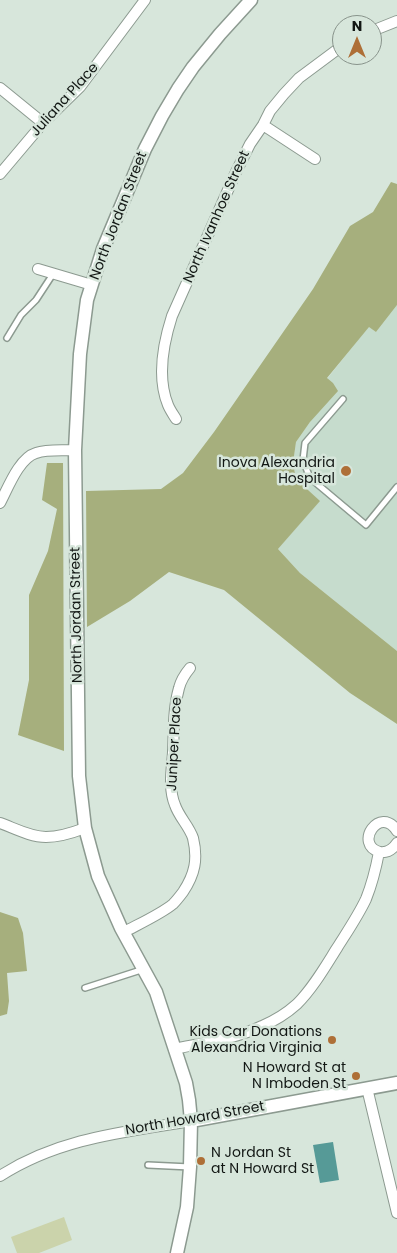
<!DOCTYPE html>
<html>
<head>
<meta charset="utf-8">
<style>
	body { margin:0 }
	#map { position:relative; width:397px; height:1253px; overflow:hidden; background:#d7e6db; font-family:Poppins,sans-serif }
	canvas { display:block }
	.north { position:absolute; left:332px; top:15px; width:50px; height:50px; box-sizing:border-box; background:#d7e6db; border:1px solid #88938b; border-radius:50%; rotate:0deg; font-size:14px; font-weight:700; line-height:20px; text-align:center; color:#121714 }
	.north::after { content:''; display:block; margin:auto; width:18px; height:22px; background:#ae6f37; clip-path:polygon(50% 0,100% 100%,50% 72%,0 100%) }
</style>
</head>
<body>
<div id="map">
<canvas width="397" height="1253"></canvas>
<div class="north">N</div>
</div>
<script>
const ctx = document.querySelector('canvas').getContext('2d');
ctx.lineJoin = 'round';
function fill(path, color) {
  ctx.fillStyle = color;
  ctx.fill(path, 'evenodd');
}
function strokePath(path, color, width, dash) {
  ctx.strokeStyle = color;
  ctx.lineWidth = width;
  ctx.lineCap = dash ? 'butt' : 'round';
  ctx.setLineDash(dash || []);
  ctx.stroke(path);
}
function write(font, color, halo, rows, align = 'center') {
  ctx.font = font + ' Poppins,sans-serif';
  ctx.lineWidth = 5;
  ctx.setLineDash([]);
  ctx.textBaseline = 'middle';
  ctx.strokeStyle = halo;
  ctx.fillStyle = color;
  for (const [text, x, y, turn = 0] of rows) {
    ctx.save();
    ctx.translate(x, y);
    ctx.rotate((+turn || 0) * Math.PI / 180);
    ctx.textAlign = isNaN(turn) ? turn : align;
    if (halo) ctx.strokeText(text, 0, 0);
    ctx.fillText(text, 0, 0);
    ctx.restore();
  }
}
const built = new Path2D(`
	M397 305V651L300 573 278 549 319 501 296 479 293 463 296 442 310 422 327 379 369 326 376 332Z`);
const green = new Path2D(`
	M64 1217 72 1240 39 1253H17L11 1237Z`);
const forest = new Path2D(`
	M391 182 397 184V305L376 332 369 327 327 378 333 383 338 391 310 422 296 442 293 463 296 479 320 501 278 549 300 573 397 651V724L350 693 224 590 169 572 130 601 87 627 86 491 161 489 183 473 214 432 313 289 350 226 373 212Z
	M47 463H63L64 751 18 735 29 680V595L48 551 57 509 42 500Z
	M0 912 18 918 23 933 27 971 7 973 9 1001 7 1014 0 1016Z`);
const water = new Path2D(`
	M333 1142 339 1180 320 1183 313 1145Z`);
const service = new Path2D(`
	M7 338 21 315 36 300 53 274
	M343 399 305 443 303 460 310 478 366 525 397 487
	M85 988 144 969
	M148 1165 190 1167`);
const minor = new Path2D(`
	M372 31 397 21
	M0 88 43 123
	M263 125 315 159
	M0 174 43 123 80 87 145 0
	M38 269 92 285
	M176 419C173 414 170 410 168 405 157 378 163 344 172 316L236 172 250 144 263 125 270 111 284 94 299 78 342 46
	M0 503C8 488 19 458 36 453 48 449 62 451 75 450
	M0 823C14 828 30 837 46 837 60 837 72 833 85 828
	M397 831C380 804 353 845 380 852 388 853 393 849 397 843
	M124 932C139 924 161 914 173 904 177 900 180 896 183 892 195 874 198 859 193 838 189 826 179 817 175 805 168 788 172 769 173 752 174 730 173 709 179 688 181 680 185 674 190 668
	M174 1049C203 1043 235 1039 262 1026 274 1021 287 1013 297 1004 313 988 325 967 337 948 347 932 358 916 366 899 372 884 376 868 379 852
	M367 1088 397 1213
	M0 1176C59 1138 124 1132 191 1121`);
const tertiary = new Path2D(`
	M191 1121 397 1083
	M177 1253 187 1207 190 1167 191 1121 189 1100 186 1083 156 992 121 928 98 876 85 828 79 776 75 450 80 354 87 300 103 249 145 149 162 116 178 89 193 67 220 34 251 0`);
const markers = [
	[346,471,6,"#ae6f37"],
	[332,1040,5,"#ae6f37"],
	[356,1076,5,"#ae6f37"],
	[201,1161,5,"#ae6f37"]
];
const streetNames = [
	["Juliana Place",65,100,-48],
	["North Jordan Street",119,216,-69],
	["North Ivanhoe Street",217,217,-66],
	["North Jordan Street",77,615,-91],
	["Juniper Place",175,744,-87],
	["North Howard Street",195,1119,-10]
];
const poiNames = [
	["Inova Alexandria",335,463],
	["Hospital",335,479],
	["Kids Car Donations",322,1032],
	["Alexandria Virginia",322,1048],
	["N Howard St at",346,1068],
	["N Imboden St",346,1084],
	["N Jordan St",211,1153,"left"],
	["at N Howard St",211,1169,"left"]
];
fill(built, '#c6dccd');
fill(green, '#cbd3ab');
fill(forest, '#a6af7d');
fill(water, '#569a97');
strokePath(service, '#8c9a90', 8);
strokePath(minor, '#8c9a90', 12);
strokePath(tertiary, '#8c9a90', 15);
strokePath(service, '#fff', 5);
strokePath(minor, '#fff', 10);
strokePath(tertiary, '#fff', 12);
for (const [x, y, r, color] of markers) {
  const dot = new Path2D();
  dot.arc(x, y, r, 0, 2 * Math.PI);
  ctx.fillStyle = color;
  ctx.fill(dot);
  strokePath(dot, '#d7e6db', 2);
}
write('14px', '#121714', '#d7e6db', streetNames);
write('14px', '#121714', '#d7e6db', poiNames, 'right');
</script>
</body>
</html>
